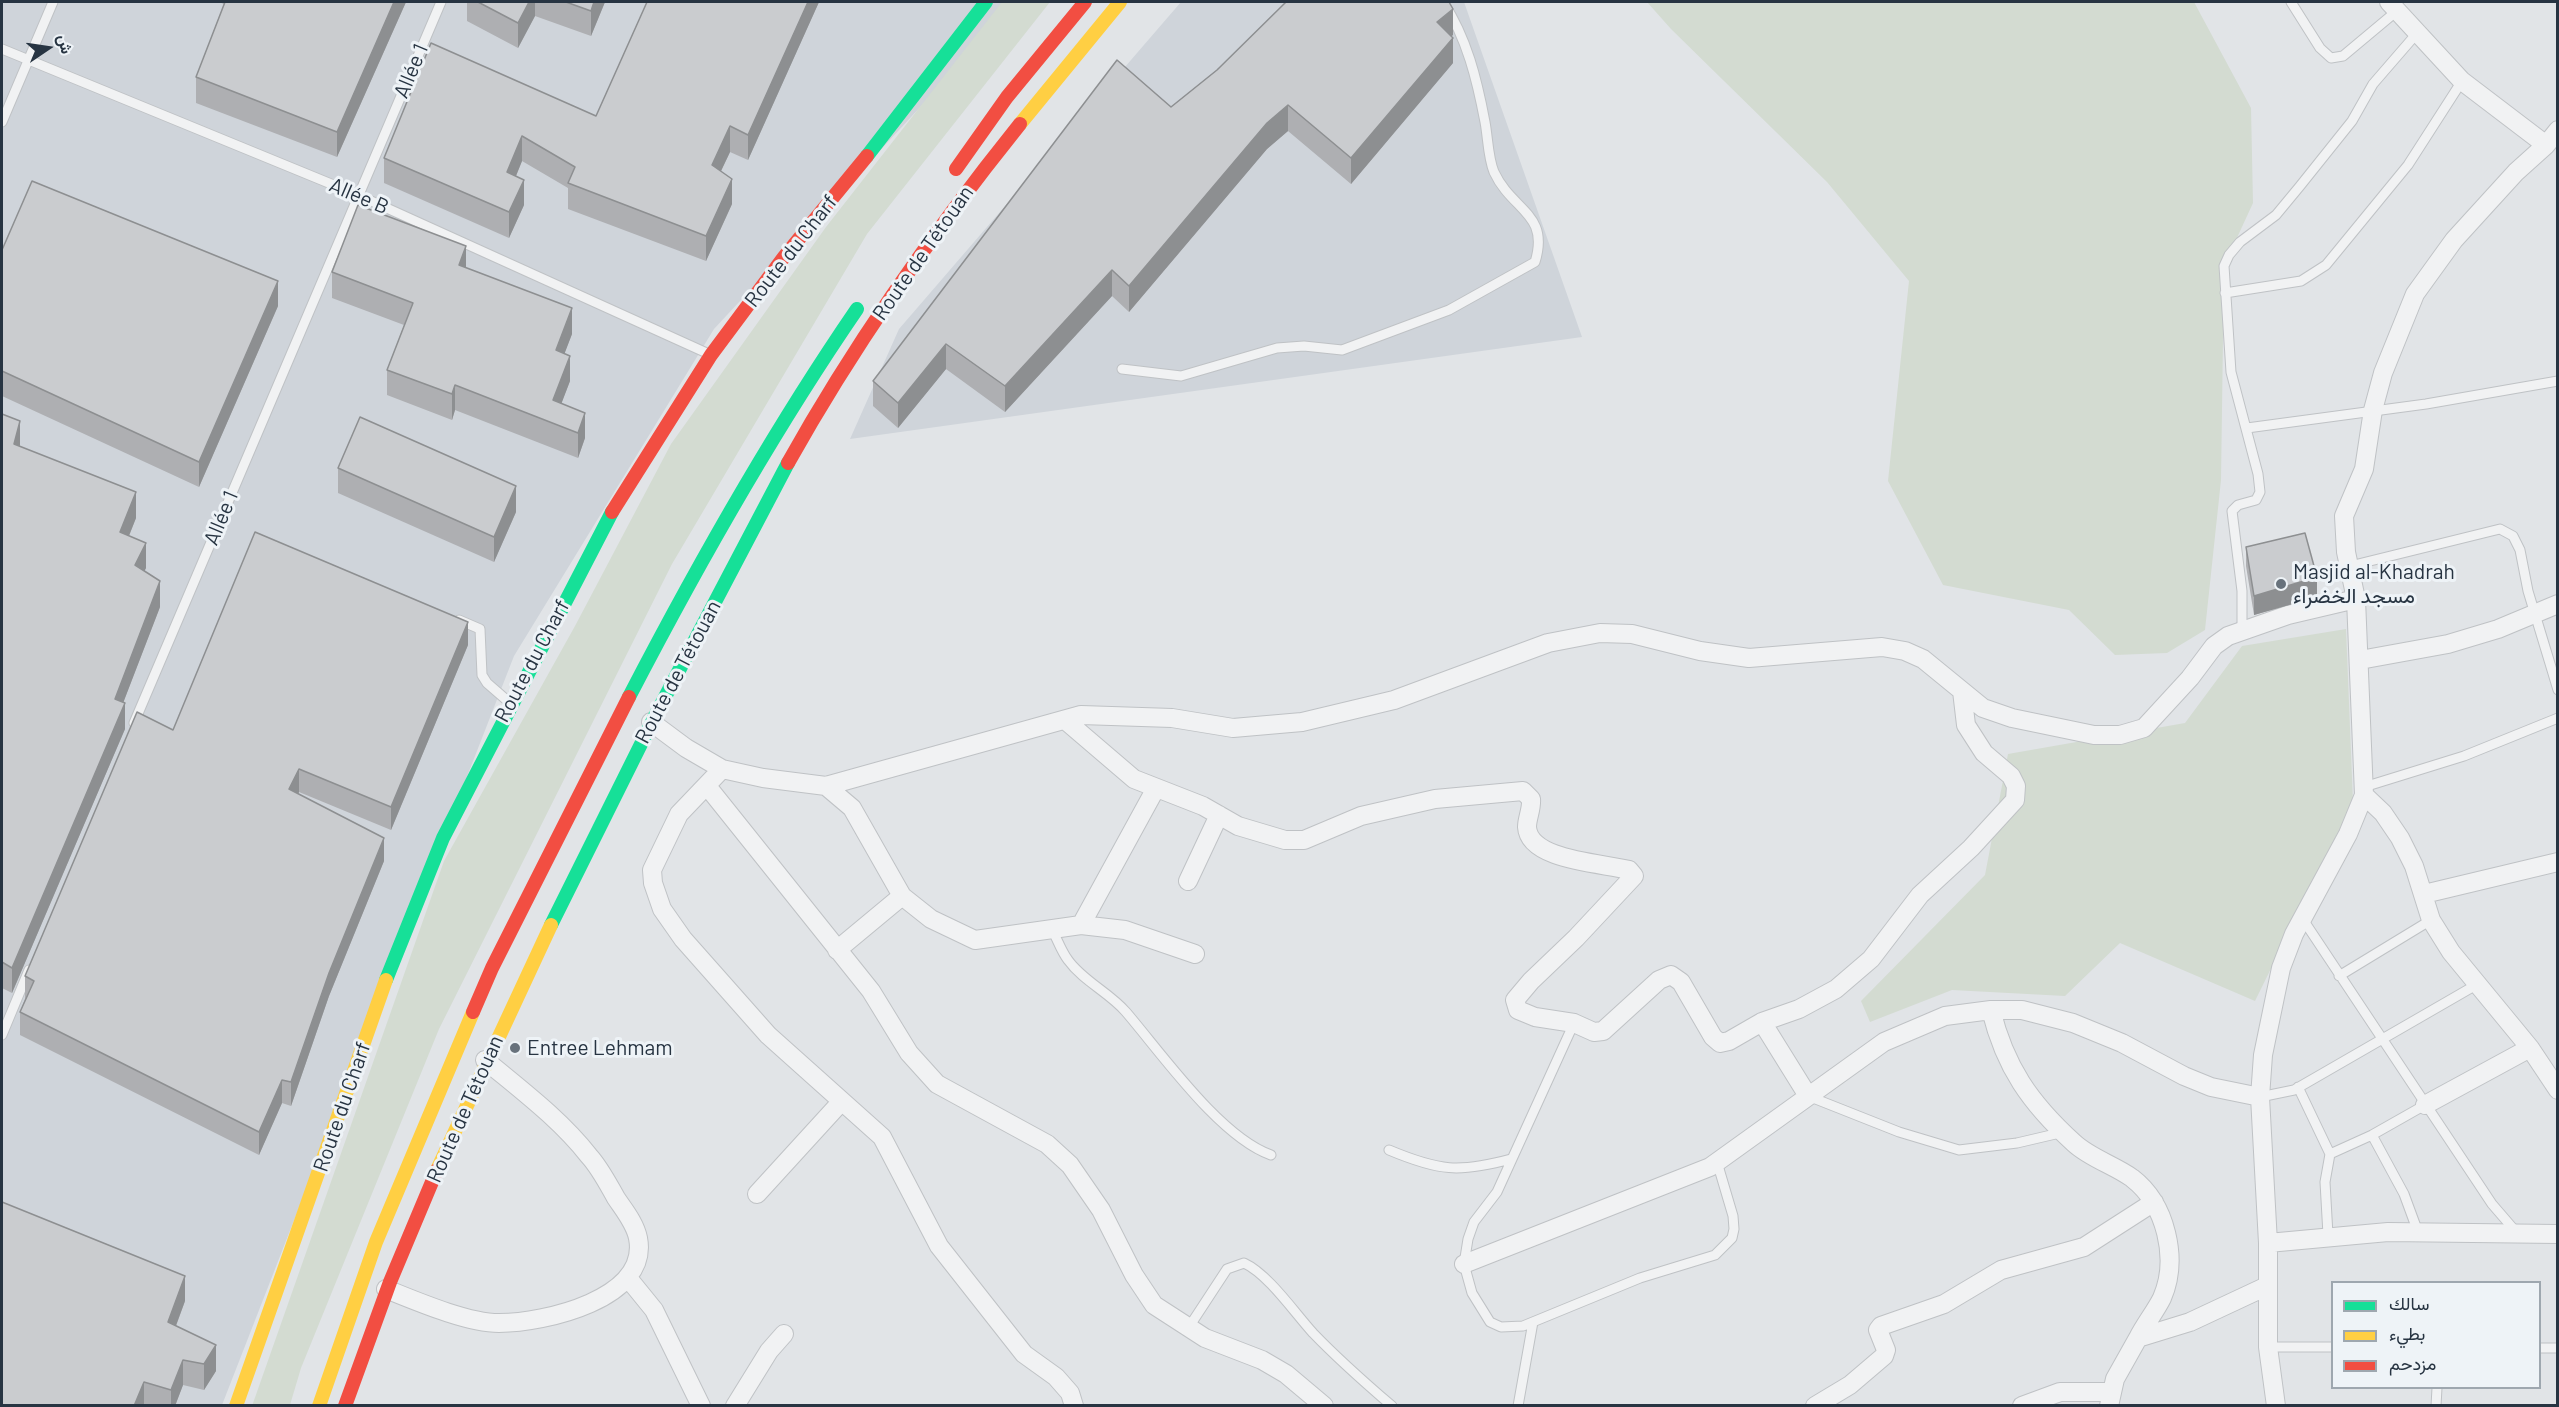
<!DOCTYPE html>
<html>
<head>
<meta charset="utf-8">
<style>
	body { margin:0 }
	#map { position:relative; width:2559px; height:1407px; overflow:hidden; background:#e1e4e7; font-family:Barlow,Vazirmatn,sans-serif }
	canvas { display:block }
	.frame { position:absolute; inset:0; border:3px solid #273442; pointer-events:none }
	.legend { position:absolute; left:2331px; top:1281px; width:210px; height:108px; box-sizing:border-box; background:#eef3f7; border:2px solid #9ea7af; margin:0; padding:8px 10px; list-style:none; font-size:18px; color:#273442 }
	.legend li { display:flex; align-items:center; gap:12px; height:30px }
	.legend b { width:30px; border:2px solid #9ea7af }
	.north { position:absolute; left:18px; top:18px; width:60px; height:60px; -webkit-text-stroke:4px #eef3f7; paint-order:stroke; rotate:77deg; font-size:16px; font-weight:700; line-height:24px; text-align:center; color:#273442 }
	.north::after { content:''; display:block; margin:auto; width:21px; height:27px; background:#273442; clip-path:polygon(50% 0,100% 100%,50% 72%,0 100%) }
</style>
</head>
<body>
<div id="map">
<canvas width="2559" height="1407"></canvas>
<div class="frame"></div>
<ul class="legend">
<li><b style="height:8px;background:#16e098"></b>سالك</li>
<li><b style="height:8px;background:#ffcf43"></b>بطيء</li>
<li><b style="height:8px;background:#f24e42"></b>مزدحم</li>
</ul>
<div class="north">ش</div>
</div>
<script>
const ctx = document.querySelector('canvas').getContext('2d');
ctx.lineJoin = 'round';
function fill(path, color) {
  ctx.fillStyle = color;
  ctx.fill(path, 'evenodd');
}
function strokePath(path, color, width, dash) {
  ctx.strokeStyle = color;
  ctx.lineWidth = width;
  ctx.lineCap = dash ? 'butt' : 'round';
  ctx.setLineDash(dash || []);
  ctx.stroke(path);
}
function write(font, color, halo, rows, align = 'center') {
  ctx.font = font + ' Barlow,Vazirmatn,sans-serif';
  ctx.lineWidth = 6;
  ctx.setLineDash([]);
  ctx.textBaseline = 'middle';
  ctx.strokeStyle = halo;
  ctx.fillStyle = color;
  for (const [text, x, y, turn = 0] of rows) {
    ctx.save();
    ctx.translate(x, y);
    ctx.rotate((+turn || 0) * Math.PI / 180);
    ctx.textAlign = isNaN(turn) ? turn : align;
    if (halo) ctx.strokeText(text, 0, 0);
    ctx.fillText(text, 0, 0);
    ctx.restore();
  }
}
const built = new Path2D(`
	M2 2H1018L714 329 514 656 222 1405 2 1406Z
	M1181 2H1464L1582 337 850 439 899 329Z`);
const green = new Path2D(`
	M1002 2H1050L867 234 672 564 439 1029 301 1368 290 1405 252 1406 444 861 575 626 671 444 826 227Z
	M1647 2H2194L2251 108 2253 203 2224 266 2221 480 2205 630 2167 653 2115 655 2069 610 1943 585 1888 481 1909 281 1827 182 1671 29Z
	M2346 629 2353 802 2255 1001 2120 943 2065 996 1952 990 1870 1022 1861 1001 1985 875 2008 754 2185 723 2242 646Z`);
const lane = new Path2D(`
	M2291 2 2320 48 2331 58 2343 56 2398 10
	M2 49 358 195 709 354
	M2 122 53 2
	M2225 293 2301 281 2326 265 2408 165 2462 81
	M1122 369 1181 376 1277 348 1304 346 1342 350 1449 310 1535 262C1550 213 1512 211 1494 172 1488 158 1488 138 1485 122 1477 80 1467 38 1443 2
	M2247 428 2426 404 2558 381
	M2350 566 2500 529 2513 536 2520 550 2528 591 2558 690
	M459 620 480 629 482 675 487 683 510 703
	M2242 630V591L2232 511 2238 505 2256 500 2260 492 2258 474 2231 372 2224 266 2229 255 2240 242 2276 215 2300 186 2352 121 2373 84 2418 32
	M134 723 441 2
	M2364 787 2464 756 2558 718
	M2302 918 2492 1204 2517 1233
	M1051 928C1057 938 1061 951 1068 960 1083 981 1110 993 1126 1012 1162 1054 1220 1137 1271 1155
	M2339 976 2431 920
	M1574 1023 1497 1192 1474 1222 1468 1239 1464 1264 1467 1275 1472 1293 1490 1322 1501 1327 1523 1326 1640 1278 1715 1255 1732 1238 1734 1229 1733 1216 1717 1162
	M2 1035 29 970
	M2298 1087 2330 1154
	M1808 1096 1899 1132 1959 1150 2017 1143 2064 1132
	M2260 1097 2294 1090 2476 985
	M2372 1135 2404 1194 2418 1232
	M1389 1150C1439 1171 1459 1173 1511 1159
	M2328 1235 2325 1182 2330 1154 2372 1135 2425 1105
	M1189 1327 1227 1269 1244 1263C1268 1274 1294 1312 1313 1333 1338 1359 1364 1382 1392 1406
	M2268 1347H2332
	M2540 1348H2558
	M1518 1406 1533 1322
	M2436 1406 2437 1388`);
const street = new Path2D(`
	M2389 2 2462 81 2546 145
	M2360 660 2448 644 2498 629 2558 604
	M1065 720 1134 779 1203 806 1238 826 1285 840H1304L1361 816 1435 799 1523 791 1531 799C1532 809 1527 818 1527 827 1529 861 1604 863 1629 870L1634 876 1576 938 1531 981 1515 1000 1518 1010 1535 1017 1574 1023 1594 1032 1603 1031 1659 980 1671 975 1681 982 1713 1037 1720 1043 1729 1041 1762 1022
	M651 722 686 748 722 769 679 814 652 870 653 883 662 909 683 939 768 1035 882 1137 939 1246 1024 1354 1056 1377 1070 1393 1074 1406
	M722 769 763 778 826 786 852 808 902 896 931 919 975 940 1081 925 1125 930 1195 954
	M707 786 871 991 909 1053 937 1084 1047 1144 1070 1165 1101 1210 1134 1275 1154 1305 1205 1338 1262 1360 1286 1374 1324 1406
	M826 786 1081 715 1172 718 1233 728 1302 722 1394 700 1548 643 1600 633 1632 634 1700 651 1749 658 1882 647 1905 651 1923 659 1983 708 2012 718 2094 735H2120L2144 728 2190 678 2214 646 2228 636 2288 615 2356 599
	M2364 795 2383 813 2400 838 2414 866 2431 920 2451 952 2530 1048 2558 1090
	M1188 881 1219 815
	M2424 894 2558 862
	M1081 925 1156 788
	M837 950 902 896
	M1991 1010C2005 1067 2030 1103 2074 1143 2090 1158 2114 1165 2132 1178 2166 1204 2179 1259 2162 1298 2155 1312 2145 1324 2138 1338L2190 1322 2267 1286
	M1808 1096 1762 1022 1799 1009 1836 989 1871 959 1920 895 1971 848 2015 800 2016 786 2011 776 1984 753 1966 725 1962 691
	M2425 1105 2530 1048
	M757 1194 841 1102
	M2268 1243 2388 1232 2558 1234
	M1464 1264 1710 1167 1884 1042 1945 1016 1991 1010H2022L2073 1023 2122 1043 2184 1076 2211 1087 2260 1097
	M628 1278 654 1310 701 1406
	M386 1289C416 1301 467 1323 499 1323 544 1323 650 1299 638 1238 635 1223 624 1210 616 1198 608 1184 600 1168 589 1156 560 1119 521 1090 485 1060
	M735 1406 769 1351 784 1334
	M1815 1406 1850 1385 1884 1356 1886 1350 1878 1330 1881 1326 1944 1304 2001 1270 2084 1247 2154 1202
	M2022 1406 2060 1392H2110
	M2109 1406 2115 1379 2138 1338
	M2276 1406 2268 1347V1243L2260 1097 2263 1055 2281 968 2294 934 2348 834 2364 795 2356 599 2346 552 2344 516 2364 469 2373 410 2383 373 2415 294 2454 240 2516 172 2546 145 2558 130`);
const fast = new Path2D(`
	M867 156 986 2
	M629 697C698 564 772 433 857 309
	M551 925 654 718 788 463
	M386 980 443 838 612 512`);
const slow = new Path2D(`
	M1020 124 1120 2
	M437 1170 551 925
	M236 1406 386 980
	M319 1406 376 1242 473 1012`);
const jam = new Path2D(`
	M956 169 1007 97 1085 2
	M788 463C855 343 934 231 1020 124
	M612 512 711 355 784 257 867 156
	M473 1012 492 968 629 697
	M345 1406 390 1282 437 1170`);
const wall = new Path2D(`
	M219 2H406L337 157 196 103V77L224 4Z
	M467 2H605L591 36 535 16 518 48 467 21Z
	M647 2H819L748 160 730 152 721 171 732 204 706 261 568 209V188L522 161 516 176 524 205 509 238 384 183V158L596 116Z
	M1453 35 1451 36 1453 63 1351 184 1288 131 1267 149 1129 312 1112 296 1005 412 946 369 898 428 873 406V381L1171 107 1217 70Z
	M2 250 278 306 199 487 2 396Z
	M466 268 572 334 564 354 570 381 561 404 585 438 578 458 455 410 452 420 387 395V370L404 325 332 298V272Z
	M2 414 20 446 136 518 129 536 146 568 144 571 160 607 123 703 125 729 12 993 2 988Z
	M338 468 516 512 494 562 338 493Z
	M2246 547 2317 597 2254 615 2246 566Z
	M468 645 391 830 299 792 298 794 384 861 329 996 291 1106 282 1103 259 1155 20 1035V1012L25 999V976L173 730Z
	M185 1301 176 1326 216 1371 204 1390 183 1385 175 1406H2Z`);
const shadedWall = new Path2D(`
	M394 2H406L337 157V132Z
	M529 2H535V16L518 48V23Z
	M594 2H605L591 36V11Z
	M808 2H819L748 160V135Z
	M1453 9V35L1437 48V22Z
	M1453 38V63L1351 184V158Z
	M1288 105V131L1267 149 1129 312V286L1267 123Z
	M730 126V152L712 190V165Z
	M522 136V161L507 198V172Z
	M732 179V204L706 261V236Z
	M524 180V205L509 238V212Z
	M466 246V271L459 265Z
	M1112 270V296L1005 412V386Z
	M278 281V306L199 487V462Z
	M572 308V334L556 376V350Z
	M946 344V369L898 428V403Z
	M570 356V381L554 423 553 400Z
	M455 385V410L452 420V394Z
	M585 413V438L578 458V433Z
	M20 421V446L14 444Z
	M516 486V512L494 562V537Z
	M136 492V518L120 558V532Z
	M146 543V568L135 590V565Z
	M2317 577V597L2254 615V596Z
	M160 581V607L115 724V699Z
	M468 622V645L391 830V807Z
	M125 703V729L12 993V968Z
	M299 769V792L289 813V789Z
	M384 838V861L329 996 291 1106V1082L329 973Z
	M282 1080V1103L259 1155V1132Z
	M185 1276V1301L168 1347V1322Z
	M216 1345V1371L204 1390V1364Z
	M183 1360V1385L175 1406H171V1390Z
	M144 1382V1406H134Z`);
const building = new Path2D(`
	M225 2H394L337 132 196 77Z
	M478 2H529L518 23Z
	M566 2H594L591 11Z
	M647 2H808L748 135 730 126 712 165 732 179 706 236 568 183 575 167 522 136 507 172 524 180 509 212 384 158 431 43 596 116Z
	M1286 2H1449L1453 9 1437 22 1453 38 1351 158 1288 105 1267 123 1129 286 1112 270 1005 386 946 344 898 403 873 381 1117 60 1171 107 1217 70Z
	M32 181 278 281 199 462 2 371V250Z
	M358 205 466 246 459 265 572 308 556 350 570 356 553 400 585 413 578 433 455 385 452 394 387 370 413 303 332 272Z
	M2 414 20 421 14 444 136 492 120 532 146 543 135 565 160 581 115 699 125 703 12 968 2 962Z
	M360 417 516 486 494 537 338 468Z
	M255 532 468 622 391 807 299 769 289 789 384 838 329 973 291 1082 282 1080 259 1132 20 1012 34 981 25 976 137 712 173 730Z
	M2305 533 2317 577 2254 596 2246 547Z
	M2 1202 185 1276 168 1322 216 1345 204 1364 183 1360 171 1390 144 1382 134 1406H2Z`);
const markers = [
	[2281,584,6,"#68727c"],
	[515,1048,6,"#68727c"]
];
const streetNames = [
	["Allée 1",411,71,-67],
	["Allée B",359,196,23],
	["Route du Charf",791,251,-52],
	["Route de Tétouan",923,253,-55],
	["Allée 1",221,518,-67],
	["Route du Charf",532,661,-62],
	["Route de Tétouan",678,672,-62],
	["Route du Charf",342,1107,-71],
	["Route de Tétouan",465,1109,-66]
];
const poiNames = [
	["Masjid al-Khadrah",2293,572],
	["مسجد الخضراء",2293,596],
	["Entree Lehmam",527,1048]
];
fill(built, '#cfd4da');
fill(green, '#d3dbd1');
strokePath(lane, '#bfc2c5', 11);
strokePath(street, '#bfc2c5', 20);
strokePath(lane, '#f1f2f3', 9);
strokePath(street, '#f1f2f3', 18);
strokePath(fast, '#16e098', 14);
strokePath(slow, '#ffcf43', 14);
strokePath(jam, '#f24e42', 14);
fill(wall, '#aeafb2');
fill(shadedWall, '#8d8f91');
fill(building, '#cacccf');
strokePath(building, '#8d8f91', 1.5);
for (const [x, y, r, color] of markers) {
  const dot = new Path2D();
  dot.arc(x, y, r, 0, 2 * Math.PI);
  ctx.fillStyle = color;
  ctx.fill(dot);
  strokePath(dot, '#eef3f7', 2);
}
write('21px', '#273442', '#eef3f7', streetNames);
write('21px', '#273442', '#eef3f7', poiNames, 'left');
</script>
</body>
</html>
